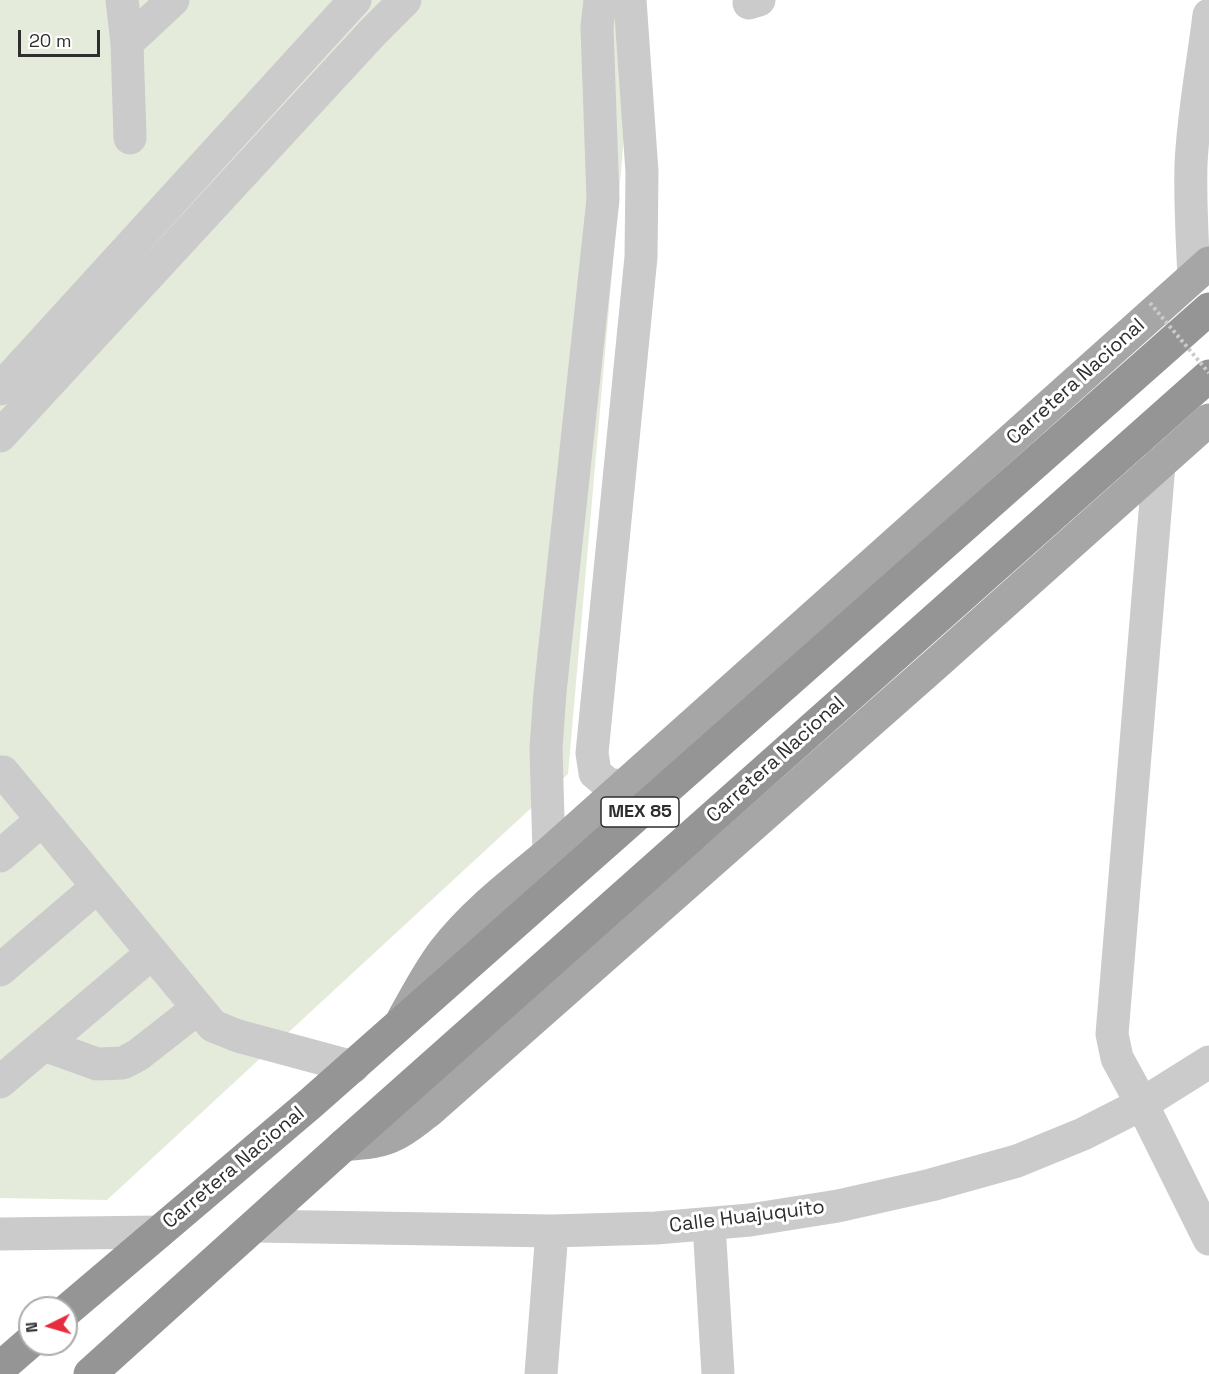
<!DOCTYPE html>
<html>
<head>
<meta charset="utf-8">
<style>
	body { margin:0 }
	#map { position:relative; width:1209px; height:1374px; overflow:hidden; background:#fff; font-family:"Space Grotesk",sans-serif }
	canvas { display:block }
	.north { position:absolute; left:18px; top:1296px; width:60px; height:60px; box-sizing:border-box; background:#fff; border:2px solid #ababab; border-radius:50%; rotate:265deg; font-size:16px; font-weight:700; line-height:24px; text-align:center; color:#2e2e2e }
	.north::after { content:''; display:block; margin:auto; width:21px; height:27px; background:#e72d3c; clip-path:polygon(50% 0,100% 100%,50% 72%,0 100%) }
	.scale { position:absolute; left:18px; top:30px; width:82px; height:27px; box-sizing:border-box; border:3px solid #2e2e2e; border-top:0; padding-left:8px; font-size:18px; line-height:21px; white-space:nowrap; color:#2e2e2e; -webkit-text-stroke:4px #fff; paint-order:stroke }
</style>
</head>
<body>
<div id="map">
<canvas width="1209" height="1374"></canvas>
<div class="north">N</div>
<div class="scale">20 m</div>
</div>
<script>
const ctx = document.querySelector('canvas').getContext('2d');
ctx.lineJoin = 'round';
function fill(path, color) {
  ctx.fillStyle = color;
  ctx.fill(path, 'evenodd');
}
function strokePath(path, color, width, dash) {
  ctx.strokeStyle = color;
  ctx.lineWidth = width;
  ctx.lineCap = dash ? 'butt' : 'round';
  ctx.setLineDash(dash || []);
  ctx.stroke(path);
}
function write(font, color, halo, rows, align = 'center') {
  ctx.font = font + ' "Space Grotesk",sans-serif';
  ctx.lineWidth = 6;
  ctx.setLineDash([]);
  ctx.textBaseline = 'middle';
  ctx.strokeStyle = halo;
  ctx.fillStyle = color;
  for (const [text, x, y, turn = 0] of rows) {
    ctx.save();
    ctx.translate(x, y);
    ctx.rotate((+turn || 0) * Math.PI / 180);
    ctx.textAlign = isNaN(turn) ? turn : align;
    if (halo) ctx.strokeText(text, 0, 0);
    ctx.fillText(text, 0, 0);
    ctx.restore();
  }
}
const green = new Path2D(`
	M0 0H636L568 774 107 1200 0 1198Z`);
const minor = new Path2D(`
	M122 0 127 43 130 138
	M749 3 759 0
	M127 43 173 0
	M1194 276C1192 239 1190 202 1191 165 1193 115 1203 65 1209 15
	M0 389 355 0
	M0 436 373 32 405 0
	M1159 464 1112 1034 1117 1058 1142 1104 1209 1239
	M0 772H3L213 1026 238 1036 353 1067
	M623 786 608 784 595 773 592 753 641 257 642 172 630 0
	M549 853 546 748 550 692 603 199 597 27 600 0
	M0 856 42 820
	M0 970 97 887
	M44 1045 97 1064 123 1063 138 1055 198 1008
	M0 1082 152 953
	M709 1224 718 1374
	M255 1226 552 1231 656 1228 750 1220 838 1206 931 1185 1017 1161 1083 1134 1142 1104 1209 1062
	M0 1234 159 1232
	M541 1374 552 1231`);
const major = new Path2D(`
	M403 1019C416 996 428 972 444 951 473 913 513 883 549 853L1209 263
	M344 1145C360 1143 379 1143 394 1135 407 1129 418 1119 429 1111L939 661 1209 420`);
const highway = new Path2D(`
	M66 1311 311 1103 1209 309
	M0 1368 30 1342
	M90 1374 344 1145 1209 376`);
const pathBridge = new Path2D(`
	M1150 303 1209 373`);
const shields = [
	[640,812,78]
];
const shieldNames = [
	["MEX 85",640,812]
];
const streetNames = [
	["Carretera Nacional",1076,382,-42],
	["Carretera Nacional",776,760,-42],
	["Carretera Nacional",234,1168,-40],
	["Calle Huajuquito",747,1217,-7]
];
fill(green, '#e4ebdb');
strokePath(minor, '#cbcbcb', 33);
strokePath(major, '#a6a6a6', 33);
strokePath(highway, '#959595', 33);
strokePath(pathBridge, '#cbcbcb', 4, [3, 3]);
for (const [x, y, w] of shields) {
  const box = new Path2D();
  box.roundRect(x - w / 2, y - 15, w, 30, 4.5);
  ctx.fillStyle = '#fff';
  ctx.fill(box);
  strokePath(box, '#2e2e2e', 1.5);
}
write('bold 18px', '#2e2e2e', null, shieldNames);
write('20px', '#2e2e2e', '#fff', streetNames);
</script>
</body>
</html>
